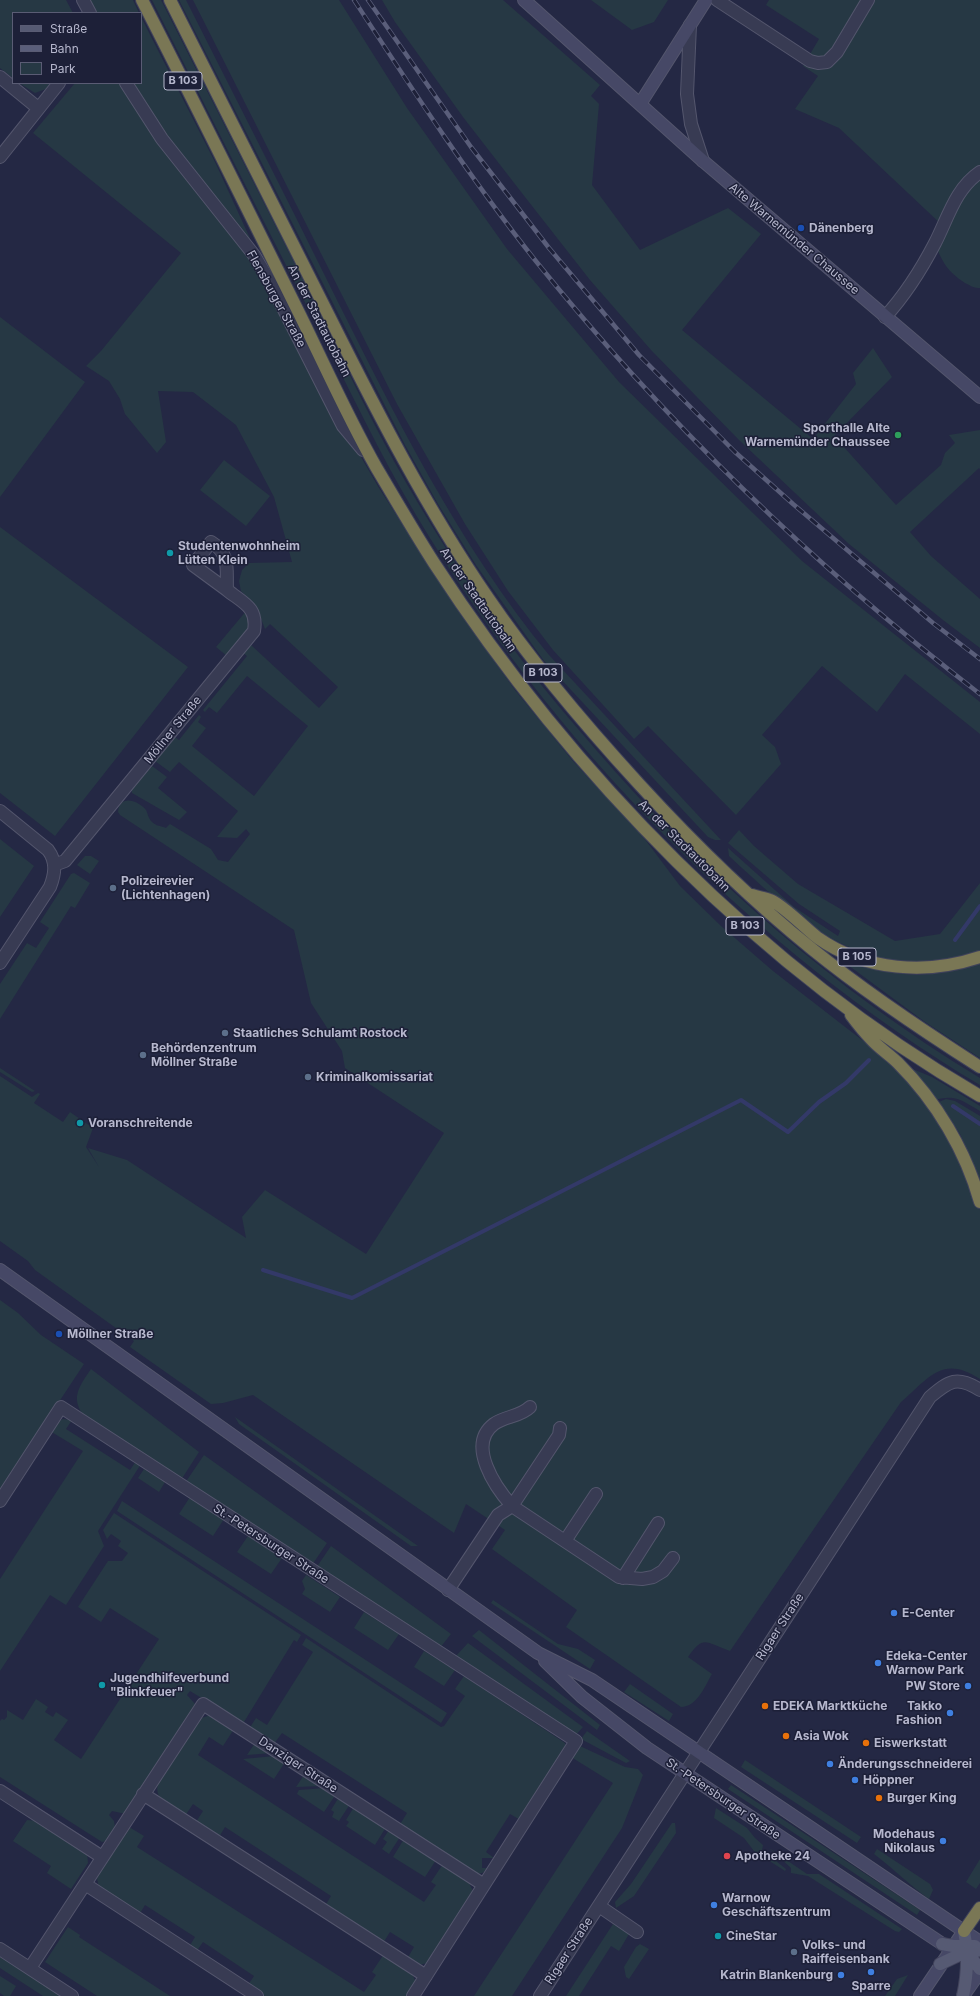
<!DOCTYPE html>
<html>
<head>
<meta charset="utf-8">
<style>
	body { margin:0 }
	#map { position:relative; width:980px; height:1996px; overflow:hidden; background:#242844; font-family:Inter,sans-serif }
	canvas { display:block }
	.legend { position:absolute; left:12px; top:12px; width:130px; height:72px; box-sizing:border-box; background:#1d2038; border:1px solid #5a5c74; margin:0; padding:5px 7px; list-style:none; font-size:12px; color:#b6b7cd }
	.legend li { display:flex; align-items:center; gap:8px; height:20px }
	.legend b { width:20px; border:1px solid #5a5c74 }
</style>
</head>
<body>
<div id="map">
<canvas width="980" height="1996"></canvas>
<ul class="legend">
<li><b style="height:5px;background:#565a73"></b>Straße</li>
<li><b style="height:5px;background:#5a5e7a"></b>Bahn</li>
<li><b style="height:11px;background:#263844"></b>Park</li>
</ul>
</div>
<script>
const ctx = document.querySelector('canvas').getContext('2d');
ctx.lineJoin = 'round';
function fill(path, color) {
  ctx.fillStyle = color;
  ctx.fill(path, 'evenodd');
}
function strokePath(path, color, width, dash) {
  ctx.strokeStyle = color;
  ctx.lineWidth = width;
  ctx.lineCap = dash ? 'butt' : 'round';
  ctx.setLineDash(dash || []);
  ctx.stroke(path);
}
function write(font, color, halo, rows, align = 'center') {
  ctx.font = font + ' Inter,sans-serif';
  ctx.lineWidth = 3;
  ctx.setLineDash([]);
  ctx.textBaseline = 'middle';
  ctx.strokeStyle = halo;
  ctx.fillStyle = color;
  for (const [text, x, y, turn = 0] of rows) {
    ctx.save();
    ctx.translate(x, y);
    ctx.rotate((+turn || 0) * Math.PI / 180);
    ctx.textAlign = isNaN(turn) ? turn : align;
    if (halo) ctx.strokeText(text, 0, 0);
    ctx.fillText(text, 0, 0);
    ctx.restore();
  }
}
const green = new Path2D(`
	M0 0H66L73 13H13V78L0 68Z
	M83 0H133L139 13H90Z
	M152 0H161C210 97 259 193 308 290 333 339 356 390 382 439 413 498 449 554 486 610 519 660 558 706 597 751 708 879 835 990 980 1078V1085C754 950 551 742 416 515 379 453 349 388 316 324 261 216 206 108 152 0Z
	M179 0H186C234 95 283 191 330 286 393 412 459 546 549 655L721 840H715L708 837 544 661 476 565 438 504 405 445Z
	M193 0H339L407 108 507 249 619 382 802 561 980 702V734L905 674 877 712 822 666 762 735 775 747 781 764 736 815 648 726 634 739 553 650 508 591 465 524 397 404Z
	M382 0H503L600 85 591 96 599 104 592 185 640 250 728 208 761 234 682 330 813 439 856 384 853 373 873 348 892 377 834 436 896 505 941 465 945 453 955 443 949 435 980 430V469L979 468 910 532 931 556 980 599V648L943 620 849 544 739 440 651 350 590 280 525 197 463 117 395 22Z
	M591 0H668L654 22 632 30Z
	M769 0H980V288C974 288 971 286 965 283 947 271 943 263 935 244L943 226 839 128 795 109 818 76 803 66 819 39 766 5Z
	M141 17 216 164 270 282 343 426 379 488 459 612 515 690 572 760 644 838 680 886 721 926 773 971 862 1040 898 1063 932 1077 980 1106V1111C959 1099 956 1094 931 1101L980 1202V1379C942 1354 929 1378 901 1402L730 1651C706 1643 704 1634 688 1657L712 1674C705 1686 697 1707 681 1707L566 1627 577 1610 492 1549 505 1530 466 1504 454 1533 253 1395 223 1403 211 1404 130 1347 134 1341 35 1270 28 1261 0 1241V1076L32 1097 38 1093 40 1094 34 1103 63 1122 70 1112 93 1128 86 1147 99 1167 88 1148 127 1160 246 1238 242 1217 265 1190 366 1254 444 1133 345 1068 342 1051 311 1003 294 930 120 815 118 812C119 794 138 800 146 810 148 814 148 818 152 822 156 826 161 826 166 828L170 824 211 849 218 860 228 862 250 834 246 829 237 838 217 837 238 811 179 762 170 772 155 761 175 737 179 740 199 715 201 717 198 722 206 728 192 746 254 796 308 726 247 676 217 713 209 707 205 712 203 710 247 656 243 653 251 645 319 708 338 687 270 624 265 629 256 606 241 591 239 581 242 570 249 563 292 562 274 497 236 425 193 392 158 391 166 442 157 453 125 414 120 399 109 381 86 366 101 351 181 253 33 133 75 83H141Z
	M19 83H50L46 89 35 93Z
	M0 317 85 382 0 497Z
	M224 460 270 496 246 526 200 490Z
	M0 527 188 667 55 836 0 793Z
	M247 610 250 624 247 632 227 656 216 647Z
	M152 766 167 777 158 788 187 812 179 820 132 793V789Z
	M739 830 754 846 798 884 895 941 940 934 980 883V950C868 987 806 927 729 856L728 848 794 907 838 936 840 931 799 904 728 843Z
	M0 839 34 866 0 917Z
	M85 856H91L99 861 90 874 77 865Z
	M74 873 90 883 75 908 71 906 0 1019V984L27 943 36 948 49 928 40 922 71 874Z
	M829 951C883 977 922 982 980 964V1058L925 1022Z
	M0 1068 35 1091 32 1092 0 1072Z
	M946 1099 955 1101 980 1116V1180L960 1134 939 1102Z
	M0 1300 18 1313 41 1335 84 1364 0 1491Z
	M91 1369 199 1452 181 1480 86 1418C69 1399 79 1387 91 1369Z
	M235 1417 418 1546H411L239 1424Z
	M63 1419 72 1420 66 1429 130 1470 136 1461 141 1464 98 1531 104 1546 66 1605 50 1595 0 1671V1579L83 1451 50 1431 57 1422Z
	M204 1455 327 1543 312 1565 185 1483Z
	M144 1469 165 1482 159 1492 138 1478Z
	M190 1497 224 1519 213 1536 179 1514Z
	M122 1501 447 1713 441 1723 117 1511Z
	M114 1513 301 1635 297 1642 294 1640 244 1722H241L190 1691 187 1695 195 1704 194 1709 126 1814 112 1811 109 1815 114 1821 115 1828 106 1841 102 1842 0 1777V1721L2 1719 4 1720 7 1717V1710L23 1720 36 1699 48 1707 45 1712 53 1717 56 1712 68 1720 54 1740 81 1759 159 1639 110 1608 101 1622 78 1607 108 1561H122L128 1553 118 1546 121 1541 111 1534 107 1539 103 1530Z
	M248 1536 282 1558 271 1574 237 1552Z
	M331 1546 451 1634 439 1649 316 1568Z
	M306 1575 340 1597 330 1612 302 1594 305 1589 302 1581Z
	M493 1600 558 1644 578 1649 595 1660 590 1669 491 1603Z
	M364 1612 399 1634 388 1650 354 1628Z
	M479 1630 600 1725 597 1730 472 1636Z
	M306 1638 441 1727 444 1726 465 1696 455 1689 464 1676 565 1743 566 1748 522 1821 510 1814 486 1852 494 1858H482V1868H490L482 1873 476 1874 399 1826 407 1813 282 1733 273 1745 249 1729 256 1718 267 1725 313 1652 302 1645Z
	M468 1643 583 1727 574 1737 454 1658Z
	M424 1651 455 1670 444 1686 414 1667Z
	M630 1684 673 1714 669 1721 624 1692Z
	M210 1715 234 1729 223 1746 209 1737 198 1755 424 1902 436 1885 431 1882 443 1864 467 1879 473 1891 471 1898 427 1963 419 1965 407 1959 414 1947 390 1932 383 1943 325 1906 331 1896 225 1827 219 1837 196 1822 203 1811 193 1804 185 1816C173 1808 153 1801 158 1783L199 1719Z
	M587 1731 630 1761 626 1763 581 1739Z
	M255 1743 272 1753 247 1755Z
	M580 1746 625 1767 638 1769 643 1775 622 1828 512 1996H474L613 1783 571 1757Z
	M275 1756 285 1762 274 1779 243 1759Z
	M745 1760 861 1837 857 1843 741 1767Z
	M304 1775 322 1786 296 1787Z
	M731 1785 920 1910 917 1915 728 1789Z
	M325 1788 336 1794 324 1812 297 1794 299 1790Z
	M339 1797 350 1804 339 1821 332 1817 334 1812 331 1810Z
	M354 1807 386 1827 375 1845 346 1826 349 1822 346 1820Z
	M716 1808 747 1828 755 1838 763 1845 762 1850 786 1869 785 1871 754 1851 744 1838 714 1818Z
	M27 1820 40 1821 87 1853 88 1863 71 1889 47 1873 51 1866 13 1841Z
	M672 1823H675L676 1833 634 1896 616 1908 615 1902 631 1884Z
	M129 1827 144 1836 137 1847 364 1992 376 1975 372 1972 384 1954C392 1960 419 1973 415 1985 413 1989 410 1993 408 1996H265L248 1985 254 1976 203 1942 196 1952 189 1947 195 1937 145 1905 139 1915 99 1888 97 1878Z
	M389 1830 400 1837 389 1854 382 1849 387 1842 383 1839Z
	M404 1839 436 1860 425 1877 393 1857Z
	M769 1848 807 1874H819L902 1929 899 1932 895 1931 808 1876 791 1873V1868Z
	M877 1849 930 1884 933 1890 929 1899C909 1885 893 1868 874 1854Z
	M980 1859V1883L976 1889 966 1882Z
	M613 1924 629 1934 619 1951 611 1946 579 1996H566Z
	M68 1927 80 1935 79 1937 170 1996H97L45 1962Z
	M640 1944 649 1949 629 1979 626 1977 624 1967 636 1947Z
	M0 1954 65 1996H43L0 1968Z
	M908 1975 895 1996H885L897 1979Z
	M0 1976 16 1986 10 1996H4L0 1993Z`);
const stream = new Path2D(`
	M955 940 980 906
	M953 1106 980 1124
	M263 1270 352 1298 741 1100 788 1132 819 1102 846 1083 869 1060`);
const street = new Path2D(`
	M83 0 90 13
	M717 0 810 61 818 63 827 62 837 52 868 0
	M690 25 687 94 691 124 703 161
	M0 77 38 108
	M126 83 162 139 254 255 270 282 343 426 363 450
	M0 157 59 83
	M885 317C906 294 921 270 935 243 948 218 955 189 980 172
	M211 542C231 554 226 570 227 590L193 565Z
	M0 811 48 850C57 862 55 874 50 887L0 963
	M54 865 65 861 254 631C258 607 243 603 227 590
	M530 1407C520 1417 505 1416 494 1424 466 1445 496 1488 512 1506L619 1577 642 1579 653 1577 663 1571 673 1558
	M0 1501 61 1407 576 1741 413 1996
	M565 1541 596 1494
	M623 1578 658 1523
	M448 1590 498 1515 512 1506 559 1435 560 1428
	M0 1791 102 1857
	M143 1794 426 1976
	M85 1884 257 1996
	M599 1906 637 1932
	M0 1949 72 1996
	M30 1968 203 1704 484 1885
	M540 1996 930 1397C949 1381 957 1375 980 1390`);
const secondary = new Path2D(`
	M524 0 703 161 980 397
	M640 104 706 0
	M0 1270 538 1653 592 1680 980 1942
	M545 1661 582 1697 647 1748 950 1949
	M920 1996 964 1931
	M963 1996 980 1972`);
const primary = new Path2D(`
	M942 1944 953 1946H975
	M970 1950 973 1960 980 1969
	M940 1964 959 1955 980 1950
	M963 1996C968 1973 969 1954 964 1931`);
const highway = new Path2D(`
	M142 0C196 105 248 210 300 315 325 366 348 418 376 467 395 499 414 532 434 563 571 774 762 970 980 1096
	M170 0C224 106 276 212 330 318 378 414 427 509 488 598 533 664 585 725 639 784 693 843 750 899 812 949 865 992 922 1030 980 1067
	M752 895C758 897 765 898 770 900 782 904 806 929 818 938 865 971 927 975 980 957
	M851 1015C857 1023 864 1032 871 1039 879 1048 890 1055 898 1063 936 1101 966 1151 980 1202
	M964 1931 980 1908`);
const rail = new Path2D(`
	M354 0C412 89 469 177 535 260 665 422 815 567 980 694
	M368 0 471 147 549 248 639 355 735 452 793 504 933 623 980 659`);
const markers = [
	[801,228,4,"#1a4fb4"],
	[898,435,4,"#2e9e5b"],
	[170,553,4,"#0f9aa8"],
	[113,888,4,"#5c6f8a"],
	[225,1033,4,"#5c6f8a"],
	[143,1055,4,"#5c6f8a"],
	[308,1077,4,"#5c6f8a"],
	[80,1123,4,"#0f9aa8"],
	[59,1334,4,"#1a4fb4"],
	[894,1613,4,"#3f7fe0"],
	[878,1663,4,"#3f7fe0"],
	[102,1685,4,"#0f9aa8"],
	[968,1686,4,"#3f7fe0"],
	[765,1706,4,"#e8710a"],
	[950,1713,4,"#3f7fe0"],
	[786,1736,4,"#e8710a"],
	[866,1743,4,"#e8710a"],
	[830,1764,4,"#3f7fe0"],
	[855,1780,4,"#3f7fe0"],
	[879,1798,4,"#e8710a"],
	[943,1841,4,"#3f7fe0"],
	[727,1856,4,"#e0444e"],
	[714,1905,4,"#3f7fe0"],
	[718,1936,4,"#0f9aa8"],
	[794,1952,4,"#5c6f8a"],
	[871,1972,4,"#3f7fe0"],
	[841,1975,4,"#3f7fe0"]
];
const shields = [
	[183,81,38],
	[543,673,38],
	[745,926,38],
	[857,957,38]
];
const shieldNames = [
	["B 103",183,81],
	["B 103",543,673],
	["B 103",745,926],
	["B 105",857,957]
];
const poiNames = [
	["Dänenberg",809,228],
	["Sporthalle Alte",890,428,"right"],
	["Warnemünder Chaussee",890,442,"right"],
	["Studentenwohnheim",178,546],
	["Lütten Klein",178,560],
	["Polizeirevier",121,881],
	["(Lichtenhagen)",121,895],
	["Staatliches Schulamt Rostock",233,1033],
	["Behördenzentrum",151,1048],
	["Möllner Straße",151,1062],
	["Kriminalkomissariat",316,1077],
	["Voranschreitende",88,1123],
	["Möllner Straße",67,1334],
	["E-Center",902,1613],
	["Edeka-Center",886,1656],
	["Warnow Park",886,1670],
	["Jugendhilfeverbund",110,1678],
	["\"Blinkfeuer\"",110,1692],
	["PW Store",960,1686,"right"],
	["EDEKA Marktküche",773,1706],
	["Takko",942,1706,"right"],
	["Fashion",942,1720,"right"],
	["Asia Wok",794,1736],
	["Eiswerkstatt",874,1743],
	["Änderungsschneiderei",838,1764],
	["Höppner",863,1780],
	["Burger King",887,1798],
	["Modehaus",935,1834,"right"],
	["Nikolaus",935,1848,"right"],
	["Apotheke 24",735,1856],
	["Warnow",722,1898],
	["Geschäftszentrum",722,1912],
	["CineStar",726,1936],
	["Volks- und",802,1945],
	["Raiffeisenbank",802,1959],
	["Katrin Blankenburg",833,1975,"right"],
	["Sparre",871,1986,"center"]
];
const streetNames = [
	["Alte Warnemünder Chaussee",794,239,40],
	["Flensburger Straße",276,299,61],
	["An der Stadtautobahn",319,321,63],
	["An der Stadtautobahn",478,600,55],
	["Möllner Straße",173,730,-51],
	["An der Stadtautobahn",684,846,45],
	["St.-Petersburger Straße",271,1544,33],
	["Rigaer Straße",780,1627,-57],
	["Danziger Straße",298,1765,33],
	["St.-Petersburger Straße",723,1799,34],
	["Rigaer Straße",569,1951,-57]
];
fill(green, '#263844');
strokePath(stream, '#333968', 4);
strokePath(street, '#54566d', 14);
strokePath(secondary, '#54566d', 14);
strokePath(primary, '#42445c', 14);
strokePath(highway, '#40435a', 14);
strokePath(street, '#383b53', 12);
strokePath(secondary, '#464866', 12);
strokePath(primary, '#565a73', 12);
strokePath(highway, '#7a7755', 12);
strokePath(rail, '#5a5e7a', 4.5);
strokePath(rail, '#1d2038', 3, [9]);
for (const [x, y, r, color] of markers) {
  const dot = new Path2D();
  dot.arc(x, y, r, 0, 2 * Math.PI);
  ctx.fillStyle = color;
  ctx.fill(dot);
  strokePath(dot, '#1d2038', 1.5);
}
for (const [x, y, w] of shields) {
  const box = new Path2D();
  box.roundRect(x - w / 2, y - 9, w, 18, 3);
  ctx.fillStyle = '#1d2038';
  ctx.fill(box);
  strokePath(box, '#b6b7cd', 1);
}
write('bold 11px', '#b6b7cd', null, shieldNames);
write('bold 12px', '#b6b7cd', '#1d2038', poiNames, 'left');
write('12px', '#b6b7cd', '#1d2038', streetNames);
</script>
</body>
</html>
